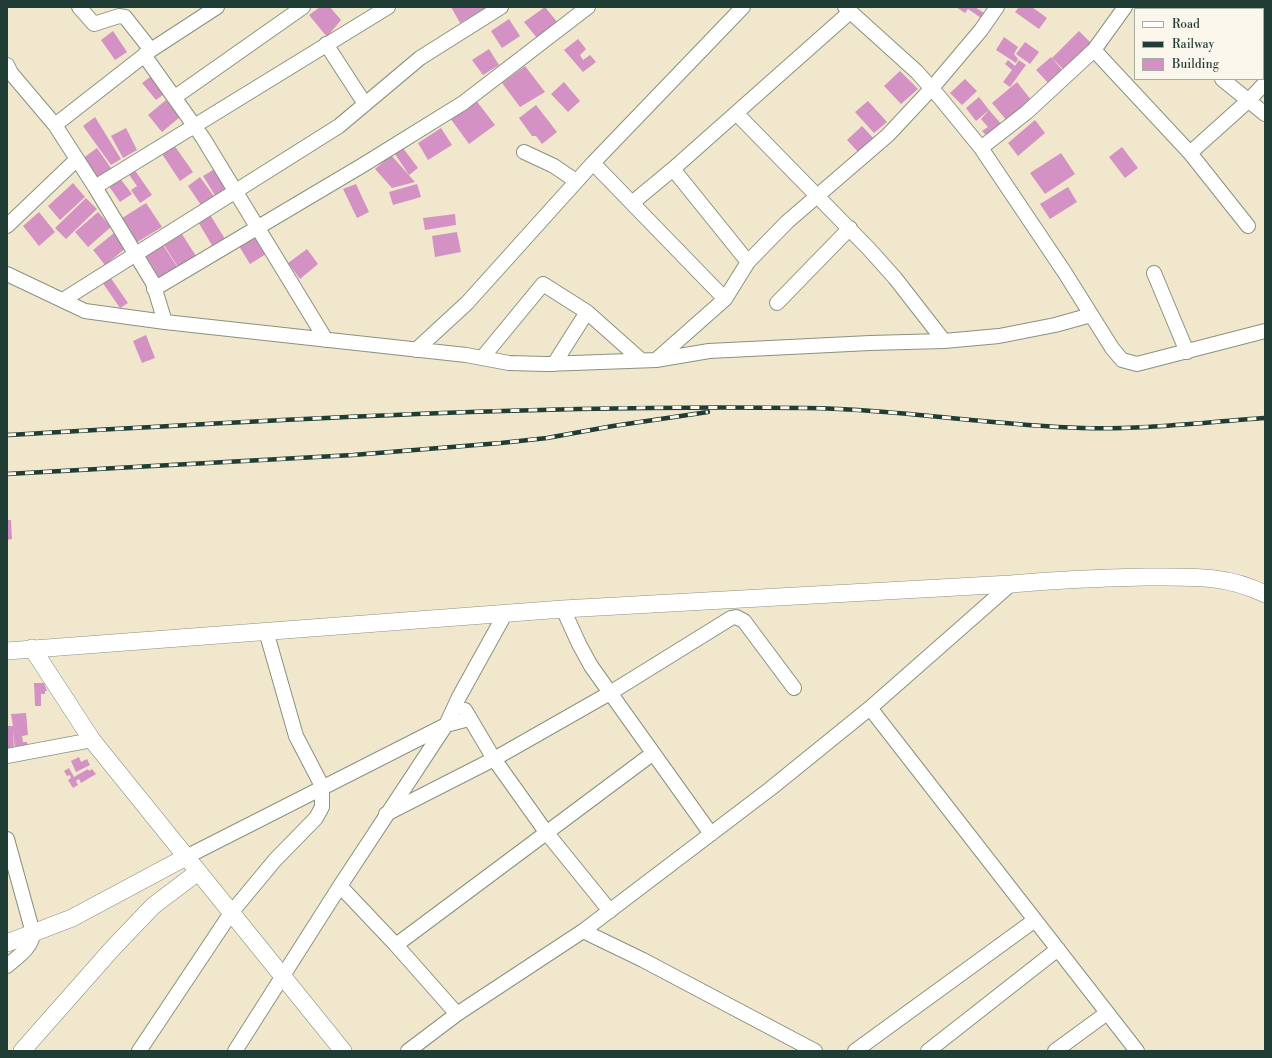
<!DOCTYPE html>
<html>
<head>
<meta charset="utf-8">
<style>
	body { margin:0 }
	#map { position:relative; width:1272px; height:1058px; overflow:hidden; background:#f1e7cd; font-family:"Libre Bodoni",serif }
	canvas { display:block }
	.frame { position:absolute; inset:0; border:8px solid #1f3d34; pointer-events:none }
	.legend { position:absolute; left:1134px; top:8px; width:130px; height:72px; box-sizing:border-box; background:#fbf7ec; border:1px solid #a3ada2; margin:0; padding:5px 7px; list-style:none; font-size:12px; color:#1f3d34 }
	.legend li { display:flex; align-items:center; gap:8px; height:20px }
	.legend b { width:20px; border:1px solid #a3ada2 }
</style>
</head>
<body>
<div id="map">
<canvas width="1272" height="1058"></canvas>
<div class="frame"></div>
<ul class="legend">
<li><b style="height:5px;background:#fff"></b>Road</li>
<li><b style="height:5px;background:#1f3d34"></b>Railway</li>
<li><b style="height:11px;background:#d491c4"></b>Building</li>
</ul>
</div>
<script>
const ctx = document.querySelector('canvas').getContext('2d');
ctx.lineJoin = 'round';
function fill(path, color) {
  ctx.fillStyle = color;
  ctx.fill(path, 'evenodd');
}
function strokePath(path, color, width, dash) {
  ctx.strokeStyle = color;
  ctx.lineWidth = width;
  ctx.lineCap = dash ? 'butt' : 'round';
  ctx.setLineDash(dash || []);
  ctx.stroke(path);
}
const building = new Path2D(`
	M320 7H330L341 20 327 37 309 15Z
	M451 7H488L460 23Z
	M545 7 558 23 537 38 524 22Z
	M956 7H975L987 15 984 20 968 9 965 13Z
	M1019 7H1032L1047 18 1039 29 1015 12Z
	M1149 7H1168L1170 9H1147Z
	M1263 10 1265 12V29L1263 32Z
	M509 19 520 36 502 48 491 31Z
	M113 31 127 52 115 60 101 40Z
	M1079 31 1091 43 1064 70 1052 58Z
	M1004 37 1018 47 1014 54 1018 59 1016 63 996 50Z
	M578 39 586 49 580 55 583 60 590 55 596 62 583 72 564 50Z
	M1025 42 1039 52 1030 64 1016 54Z
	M489 49 499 65 483 75 472 60Z
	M1051 57 1064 72 1050 85 1036 70Z
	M1008 60 1015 66 1019 60 1026 65 1010 87 1003 82 1012 70 1005 64Z
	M525 66 545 92 520 107 502 83Z
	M900 71 918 89 901 104 884 86Z
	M154 74 167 92 156 100 142 83Z
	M965 79 977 91 962 105 950 93Z
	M564 82 580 101 568 112 551 94Z
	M1017 82 1032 101 1008 122 992 103Z
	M979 97 989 110 976 121 966 108Z
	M475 99 495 125 469 144 450 118Z
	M166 100 180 117 162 132 148 115Z
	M868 101 887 122 874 133 855 112Z
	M536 105 557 132 542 144 536 136H532L519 118Z
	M989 110 1003 126 989 138 982 131 988 127 981 119Z
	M95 117 121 159 111 165 83 126Z
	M1035 120 1045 133 1018 156 1008 143Z
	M862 126 875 140 860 154 847 140Z
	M126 128 137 150 123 158 111 136Z
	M441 128 452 145 428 160 418 143Z
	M174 145 193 172 180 181 162 154Z
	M1122 147 1138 168 1125 178 1109 157Z
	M97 148 113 171 99 182 82 159Z
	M403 148 418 168 409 175 395 154Z
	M1061 153 1075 174 1045 194 1030 173Z
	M391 155 415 182 392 188 375 169Z
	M218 167 231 188 216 197 203 176Z
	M134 169 152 195 140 203 131 190 137 186 128 173Z
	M119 177 132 194 120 202 108 185Z
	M200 177 216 199 203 208 188 186Z
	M73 183 85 197 60 220 48 206Z
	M356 184 369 212 357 218 343 189Z
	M417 184 421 197 393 205 389 192Z
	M1068 187 1077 202 1050 219 1040 204Z
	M86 198 97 209 66 239 55 228Z
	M146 203 162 227 134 244 119 220Z
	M39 212 55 232 39 246 23 226Z
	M98 212 111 227 88 247 75 232Z
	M209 213 225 239 213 247 197 220Z
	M455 214 456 225 425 230 423 218Z
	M180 231 196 256 178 267 162 242Z
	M457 232 461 252 435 257 432 236Z
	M114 233 126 248 105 265 93 250Z
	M256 236 266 254 250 264 239 246Z
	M161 242 178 268 160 279 144 253Z
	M307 249 318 264 300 279 288 263Z
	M108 274 128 303 120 308 100 279Z
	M146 335 155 358 142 363 133 341Z
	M7 520H11L12 539 7 540Z
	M34 683H44L47 691H45V694H41V706H35Z
	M26 713 28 735 22 736 23 742H27L28 747 15 748 13 730 14 748 7 749V726H13L11 714Z
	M79 757 81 762 87 759 90 765 76 772 71 761Z
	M69 768 74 777 88 769 89 771 92 769 96 774 81 783 79 779 76 781 78 785 73 788 68 780 71 778 70 775 67 776 64 771Z`);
const minor = new Path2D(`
	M79 7 94 24 119 16 125 17 151 50
	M845 7 917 72 941 99 981 148 1065 273 1112 348 1122 360 1137 364 1265 331
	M1225 9 1227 7
	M326 44 365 104
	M1094 50 1190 153 1248 226
	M144 55 203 138 326 340
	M7 65 11 73 55 125 95 187 153 283 165 322 466 355 509 363 546 364 656 360 709 351 870 343 944 341 999 336 1055 325 1091 315
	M1222 79 1265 114
	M175 97 303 7
	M736 113 869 249 895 278 944 341
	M55 125 151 50 217 7
	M981 148 1027 112 1094 50 1125 7
	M524 152 554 166 576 181
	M1190 153 1249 100 1265 83
	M593 163 725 299
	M673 169 748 262
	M95 187 388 7
	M632 203 673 169 850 12
	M7 226 76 160
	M1154 273 1187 352
	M7 274 85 311 165 322
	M154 289 363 165 463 103 588 7
	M63 300 339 126 420 58 501 7
	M777 303 850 228
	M587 312 641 360
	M416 350 467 303 593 163 743 7
	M482 358 543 284 587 312 554 364
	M656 360 725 299 748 262 787 222 888 135 932 88 981 30 997 7
	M563 609 579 644 591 666 711 834
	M870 708 1137 1051
	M465 710 494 759 546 832 610 911
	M7 756 92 740
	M386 814 494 759 610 693 731 618 736 617 744 621 794 688
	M7 839 33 933C32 948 17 957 7 966
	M186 857 446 725 469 719
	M340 886 396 945 457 1014
	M583 931 643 960 815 1051
	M396 945 652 754
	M139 1051 231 913 275 860 316 818 322 807V786L296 736 266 631
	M235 1051 340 886 446 725 459 697 505 614
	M408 1051 457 1014 583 931 770 789 870 708 1011 584
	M855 1051 1035 920
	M928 1051 1058 949
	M1055 1051 1107 1013`);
const tertiary = new Path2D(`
	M32 648 92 740 343 1051
	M7 651 563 609 1011 584C1056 580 1100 578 1145 577 1188 577 1225 574 1265 594
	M7 943 72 918 186 857
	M22 1051 112 949 153 906 198 872`);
const rail = new Path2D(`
	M7 435C272 420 538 404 804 408 897 409 989 425 1082 428 1141 430 1205 422 1265 418
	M7 474 353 455 501 443 547 438 613 426 708 412`);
fill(building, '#d491c4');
strokePath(minor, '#889280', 16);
strokePath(tertiary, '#889280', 18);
strokePath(minor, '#fff', 14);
strokePath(tertiary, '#fff', 17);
strokePath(rail, '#1f3d34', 4.5);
strokePath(rail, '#fbf7ec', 3, [9]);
</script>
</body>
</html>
